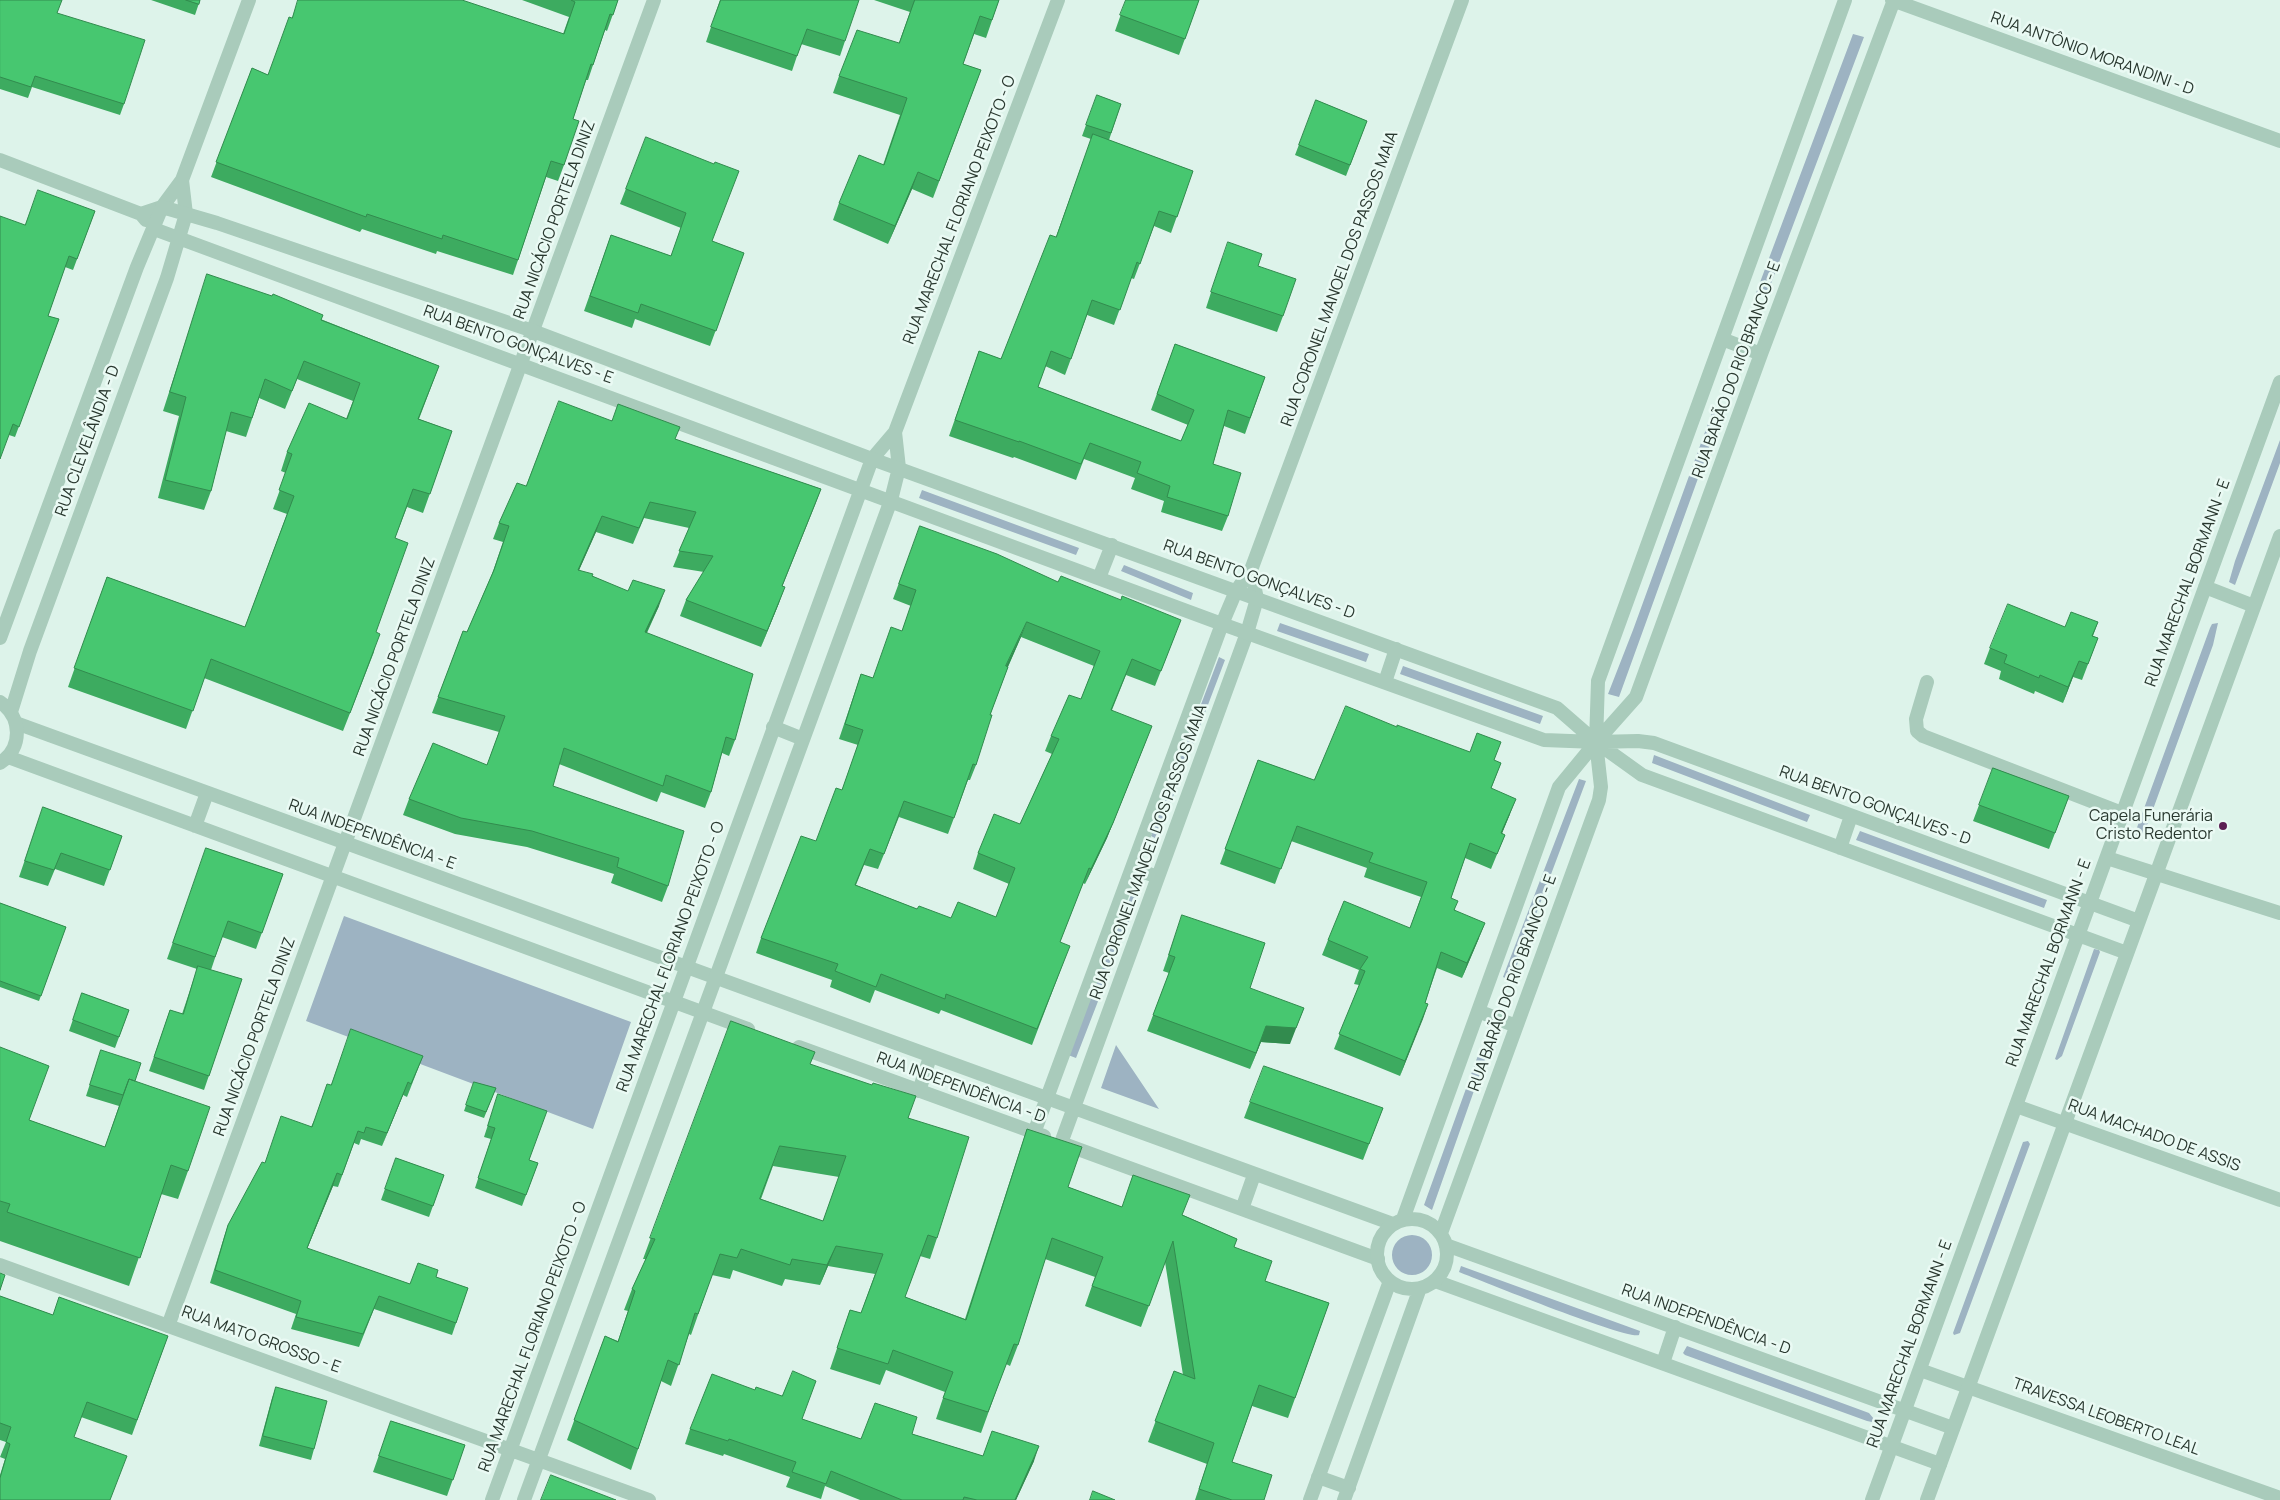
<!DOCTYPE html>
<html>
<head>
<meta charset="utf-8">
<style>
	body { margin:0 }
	canvas { display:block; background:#ddf3ea }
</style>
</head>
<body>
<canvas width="2280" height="1500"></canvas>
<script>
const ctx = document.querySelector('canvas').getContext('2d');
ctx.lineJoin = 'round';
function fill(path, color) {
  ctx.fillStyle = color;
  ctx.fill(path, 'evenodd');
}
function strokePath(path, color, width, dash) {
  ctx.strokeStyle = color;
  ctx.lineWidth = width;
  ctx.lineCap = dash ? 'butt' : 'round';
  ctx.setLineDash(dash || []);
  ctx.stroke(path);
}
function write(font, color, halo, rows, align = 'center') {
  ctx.font = font + ' Manrope,sans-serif';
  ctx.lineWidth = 5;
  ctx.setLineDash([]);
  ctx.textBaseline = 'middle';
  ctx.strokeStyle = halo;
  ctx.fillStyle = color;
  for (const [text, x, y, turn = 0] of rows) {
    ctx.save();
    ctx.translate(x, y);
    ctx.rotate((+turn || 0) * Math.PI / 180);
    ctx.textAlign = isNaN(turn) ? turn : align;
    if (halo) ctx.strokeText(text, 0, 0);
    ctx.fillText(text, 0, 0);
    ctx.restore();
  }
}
const green = new Path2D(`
	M1853 34 1864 37 1766 297 1756 293Z
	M1713 410 1722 412 1619 697 1608 694 1633 630Z
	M2280 440V463L2235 585 2229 582 2235 561Z
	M922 490 1079 548 1076 555 919 498Z
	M1124 565 1193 593 1191 600 1121 571Z
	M1280 623 1369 654 1366 662 1277 631Z
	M2218 623 2213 645 2148 823 2143 833 2137 836 2135 833 2210 628 2212 624Z
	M1219 657 1225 660 1157 839 1151 836Z
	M1403 666 1543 716 1540 724 1400 674Z
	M1654 755 1810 815 1807 822 1652 763Z
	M1579 779 1586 781 1511 981 1503 977Z
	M1860 831 2047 900 2044 908 1856 840Z
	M1135 885 1142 888 1076 1058 1068 1055Z
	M344 916 631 1022 593 1129 306 1021Z
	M2094 949 2099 950 2100 952 2062 1056 2057 1060 2055 1059Z
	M1116 1045 1159 1109 1101 1088Z
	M1481 1047 1488 1051 1432 1210 1424 1205Z
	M2028 1141 2030 1144 1960 1333 1954 1335 1953 1333 2023 1142Z
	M1392 1255a20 20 0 1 1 40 0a20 20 0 1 1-40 0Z
	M1461 1266 1640 1331 1639 1335C1627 1340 1482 1281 1459 1272Z
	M1687 1346 1869 1413 1874 1419 1872 1422 1867 1421 1685 1355 1683 1353Z`);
const minor = new Path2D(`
	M0 160 141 214 146 220
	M182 180 186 214
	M141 214 162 207 182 180 249 0
	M895 432 899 468
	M872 459 895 432 1058 0
	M1927 682 1916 719 1917 731 1923 736 2122 813
	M16 723 1393 1224
	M8 757 748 1029
	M195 826 207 793
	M2107 858 2280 913
	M1132 868 1158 877
	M799 1047 1044 1136
	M919 1091 930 1057
	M2016 1106 2280 1200
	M1034 1133 1222 624 1236 591 1251 570 1462 0
	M1061 1143 1247 633 1257 599 1251 570
	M1064 1144 1378 1259
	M1242 1209 1254 1175
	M1446 1245 1953 1428
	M1435 1281 1940 1464
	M168 1326 654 0
	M1663 1363 1675 1327
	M1920 1370 2280 1498`);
const tertiary = new Path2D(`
	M1892 0 2280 141
	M154 229 1222 624 1544 740 1596 742 1642 775 2127 953
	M1722 339 1761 354
	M1099 578 1112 545
	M2205 587 2254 606
	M0 638 137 267 162 207 217 223 533 331 872 459 1557 708 1596 742 1638 741 1654 743 2139 921
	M1385 682 1396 649
	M0 702C22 717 23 748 0 763
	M11 712 30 651 167 278 186 214
	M773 727 803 739
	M1840 848 1851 816
	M1478 1011 1516 1026
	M1377 1254a35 35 0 1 1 70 0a35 35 0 1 1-70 0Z
	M1403 1219 1559 787 1596 742 1598 681 1845 0
	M1441 1233 1599 800 1601 787 1596 742 1636 697 1761 354 1894 0
	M0 1265 649 1500
	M1318 1477 1349 1488
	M492 1500 872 459
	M524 1500 891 500 899 468
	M1310 1500 1390 1281
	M1344 1500 1420 1288
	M1872 1500 2280 382
	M1927 1500 2280 536`);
const wall = new Path2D(`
	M0 0 57 13 124 104 120 115 32 87 28 98 0 89Z
	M151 0H200L195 15Z
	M522 0H618L607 31 605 30 593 65 588 80H586L573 119 564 165 558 181 546 177 513 275 437 251 436 254 362 229 360 232 211 177 252 68 268 75 291 18 563 34 569 17Z
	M720 0 845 41 840 56 801 44 792 71 706 42Z
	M874 0H999L986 38 974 34 963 64 981 70 933 198 912 189 888 244 833 220 839 203 883 165 900 115 833 93 839 76 899 43 910 12Z
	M1126 0H1199L1179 55 1115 31Z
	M1097 95 1121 104 1109 140 1193 171 1171 233 1154 226 1134 279 1131 278 1114 325 1087 315 1065 375 1045 366 1038 387 1181 441 1188 425 1151 410 1175 344 1265 377 1245 434 1224 426 1213 464 1228 516 1222 531 1161 512 1164 501 1131 489 1135 478 1084 459 1076 480 1014 457 1013 458 949 436 979 351 1001 359 1056 237 1091 139 1082 136Z
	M1316 100 1367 121 1346 176 1295 155Z
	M646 137 712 241 744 253 710 346 635 319 632 328 584 311 611 235 671 256 681 228 620 204Z
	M95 211 73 270 65 267 48 316 59 319 15 437 9 435 25 225Z
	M1222 258 1258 266 1283 316 1277 332 1206 308Z
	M207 274 439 366 419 419 452 431 423 513 407 507 395 538 376 632 374 652 343 731 204 678 186 729 68 687 107 577 245 627 287 514 273 509 286 473 281 471 287 452 346 419 353 401 297 379 285 409 259 398 246 437 226 431 211 491 204 510 158 498 179 416 163 411 201 293Z
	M612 420 675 439 821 489 782 586 779 603 761 647 680 616 686 600 704 572 673 567 689 528 644 518 633 544 596 532 579 570 659 606 647 633 735 740 729 756 722 753 711 792 705 808 661 792 657 802 559 764 553 786 668 886 662 902 611 883 614 874 527 847 455 834 403 815 409 799 487 765 499 732 432 713 463 631 467 632 492 574 503 542 493 539 499 523 526 486Z
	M920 526 1175 635 1155 686 1126 675 1112 710 1146 741 1107 838 1085 884 1083 883 1060 942 1064 961 1032 1045 941 1010 939 1014 875 990 870 1003 830 987 832 980 756 953 761 938 816 841 842 790 858 745 839 739 861 674 873 678 902 631 911 606 893 599ZM1021 637 1094 666 1081 699 1051 736 1045 751 1052 754 1020 824 978 853 973 869 1009 884 996 917 951 918 917 909 856 885 864 865 878 869 899 817 948 834 968 780H970L976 765 990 715 1008 667Z
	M2098 622 2093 636 2098 638 2082 680 2073 677 2063 703 2035 691 2034 694 1999 679 2001 671 1984 664 1990 648 2065 627Z
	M1397 727 1501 763 1491 789 1510 814 1502 833 1505 835 1491 869 1465 858 1451 898 1455 910 1479 938 1462 978 1437 968 1425 1003 1428 1004 1400 1076 1334 1049 1359 985 1354 984 1359 970 1322 955 1328 940 1410 928 1421 897 1364 877 1367 868 1291 841 1275 884 1220 864 1258 760 1314 780Z
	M1993 768 2069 796 2049 849 1973 821Z
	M43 807 122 836 104 886 55 869 48 886 19 877Z
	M206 848 283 874 256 949 222 937 211 970 242 979 204 1090 149 1071 170 1010 182 1014 197 969 167 959Z
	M0 903 66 927 39 1001 0 987Z
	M1182 915 1250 988 1290 1044 1261 1042 1250 1069 1147 1031 1169 973 1163 971Z
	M82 993 129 1010 115 1048 69 1031Z
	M731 1021 909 1118 937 1238 930 1259 920 1256 905 1297 965 1319 1020 1150 1027 1129 1068 1187 1122 1207 1183 1215 1237 1239 1234 1247 1265 1281 1329 1303 1288 1418 1252 1406 1232 1462 1264 1500H1195L1207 1464 1148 1442 1174 1371 1183 1375 1165 1262 1141 1327 1085 1306 1095 1277 1045 1259 1018 1345 1010 1366 1006 1364 981 1433 936 1419 945 1392 886 1370 880 1385 830 1369 850 1310 861 1313 875 1274 828 1266 820 1285 785 1279 782 1286 733 1270 730 1279 712 1275 691 1335 689 1334 671 1386 661 1381 631 1470 567 1440 605 1336 618 1341 628 1311 624 1310 632 1289 646 1259H643ZM773 1166 839 1177 823 1221 761 1199Z
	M0 1047 29 1120 105 1147 119 1106 86 1096 101 1050 135 1081 188 1171 178 1199 161 1194 129 1286 0 1241Z
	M423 1056 407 1097 403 1095 382 1146 361 1139 359 1145 354 1143 338 1187 333 1186 307 1249 410 1284 436 1277 468 1288 452 1335 374 1309 359 1347 291 1329 296 1314 210 1283 224 1237 228 1225 311 1127 331 1085Z
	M474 1082 496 1088 484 1118 464 1111Z
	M498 1094 529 1160 538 1163 522 1206 475 1188 491 1139 484 1137Z
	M1250 1102 1383 1108 1363 1160 1244 1118Z
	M396 1158 444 1175 429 1217 381 1200Z
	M0 1296 53 1315 168 1336 132 1435 81 1417 0 1500V1475L5 1459 0 1457 6 1442 0 1440Z
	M276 1387 314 1449 311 1460 259 1446 272 1398Z
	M755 1390 782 1396 802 1419 861 1439 912 1434 983 1456 1034 1461 1016 1500H860L825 1486 821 1499 786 1487 790 1477 724 1454 723 1456 685 1444 690 1429Z
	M391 1421 465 1445 447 1496 373 1472Z`);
const shadedWall = new Path2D(`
	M918 172 912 189 888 244 895 226Z
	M821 489 815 505 776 602 782 586Z
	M602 516 596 532 572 586 578 570Z
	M785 587 779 603 761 647 767 631Z
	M665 590 659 606 639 648 645 632Z
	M1027 622 1021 637 1001 682 1006 666Z
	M2079 661 2073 677 2063 703 2068 687Z
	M1152 726 1107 838 1085 884 1091 869Z
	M1516 799 1510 814 1496 848 1501 833Z
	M1485 923 1479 938 1462 978 1467 963Z
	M1428 1004 1423 1019 1400 1076 1405 1061Z
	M1304 1008 1290 1044 1261 1042 1250 1069 1266 1026Z
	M408 1082 403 1095 382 1146 387 1133Z
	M337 1173 333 1186 302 1261 307 1248Z
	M836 1246 828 1266 820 1285 827 1265Z
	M1039 1446 1034 1461 1016 1500H1015Z`);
const building = new Path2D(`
	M0 0H62L57 13 145 40 124 104 35 76 31 87 0 77Z
	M186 0H200L199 4Z
	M298 0H462L564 34 575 2 571 0H618L613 15 610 14 593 65 591 64 573 119 579 121 564 165 551 161 518 260 443 235 442 239 367 214 366 217 216 162 252 68 268 75 289 17 292 18Z
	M721 0H859L845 41 807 29 797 56 711 27Z
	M915 0H999L992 20 980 16 963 64 981 70 939 181 918 172 895 226 839 203 859 155 884 165 907 98 839 76 857 30 899 43Z
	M1126 0H1199L1185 39 1120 15Z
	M1097 95 1121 104 1111 133 1086 125Z
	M1316 100 1367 121 1350 165 1299 145Z
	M1093 134 1193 171 1177 217 1159 211 1140 264 1137 262 1120 310 1092 300 1071 359 1051 351 1038 387 1181 441 1194 410 1157 394 1175 344 1265 377 1250 418 1228 410 1213 464 1241 473 1228 516 1167 497 1170 486 1137 473 1141 462 1090 443 1081 464 1019 441V442L955 420 979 351 1001 359 1050 235 1056 237Z
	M646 137 714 164 715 162 739 171 712 241 744 253 716 331 641 304 638 313 590 296 611 235 671 256 686 213 626 189Z
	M38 190 95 211 77 259 69 256 48 316 59 319 19 427 13 424 0 459V216L25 225Z
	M1228 242 1262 254 1258 266 1296 279 1283 316 1211 292Z
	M207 274 272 296 273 294 323 315 321 320 439 366 418 419 452 431 430 494 413 489 395 538 408 543 376 632 380 634 350 713 211 659 193 711 74 668 107 577 245 627 294 496 279 490 292 454 287 452 309 403 347 419 360 383 304 361 292 391 265 379 252 418 231 412 211 491 165 480 186 397 170 392Z
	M559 401 612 421 618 404 680 427 675 439 821 489 782 586 785 587 767 631 686 600 713 556 679 551 696 512 650 502 639 528 602 516 578 570 593 574 592 576 628 591 633 580 665 590 645 632 753 674 735 740 726 737 711 792 666 775 663 786 564 748 553 786 684 831 668 886 617 867 619 858 532 831 461 818 409 799 433 743 487 765 505 716 438 697 463 631 467 632 494 570 509 526 499 523 517 483 526 486Z
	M920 526 997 554 1058 582 1061 576 1121 600 1122 596 1181 620 1161 671 1132 659 1111 710 1152 726 1113 823 1091 869 1089 868 1060 942 1070 946 1037 1029 946 994 945 999 881 974 876 987 835 971 838 964 761 938 801 836 816 841 836 788 842 790 863 730 845 724 861 674 873 678 891 627 902 631 916 590 899 584ZM1027 622 1100 651 1081 699 1069 695 1051 736 1059 739 1020 824 994 814 978 853 1015 868 996 917 958 902 951 918 919 906 917 909 855 885 870 849 884 854 904 801 954 818 973 764 976 765 992 715H990L1008 667 1006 666Z
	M2008 604 2065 627 2071 612 2098 622 2092 636 2098 638 2088 664 2079 661 2068 687 2040 675 2039 678 2004 663 2007 655 1990 648Z
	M1346 706 1397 727V725L1470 752 1477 733 1501 742 1494 760 1501 763 1491 788 1516 799 1501 833 1505 835 1497 854 1470 843 1451 898 1458 901 1454 910 1485 923 1467 963 1441 952 1425 1003 1428 1004 1405 1061 1339 1034 1365 971 1360 969 1368 957 1328 940 1344 901 1410 928 1427 882 1369 862 1373 853 1297 826 1281 869 1225 849 1258 760 1314 780Z
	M1993 768 2069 796 2055 833 1979 805Z
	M43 807 122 836 110 870 61 853 54 870 25 861Z
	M206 848 283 874 262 933 228 921 215 957 173 943Z
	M0 903 66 927 41 996 0 981Z
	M1182 915 1265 943 1250 988 1304 1008 1296 1028 1266 1026 1256 1053 1153 1015 1175 957 1169 955Z
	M198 966 242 979 209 1076 154 1057 170 1010 183 1014Z
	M82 993 129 1010 119 1037 73 1020Z
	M731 1021 815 1052 810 1064 872 1085 873 1083 916 1096 908 1118 969 1137 937 1238 928 1235 905 1297 966 1320 1027 1129 1082 1147 1068 1187 1122 1207 1133 1175 1190 1195 1182 1215 1237 1239 1234 1247 1272 1261 1265 1281 1329 1303 1295 1398 1259 1385 1232 1462 1272 1475 1264 1500H1232L1199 1489 1214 1443 1155 1421 1174 1371 1195 1379 1173 1241 1149 1306 1092 1286 1103 1257 1052 1238 1018 1345 1014 1344 988 1412 943 1398 953 1372 893 1350 888 1364 837 1348 850 1310 861 1313 883 1254 836 1246 827 1265 792 1259 790 1265 741 1249 737 1258 720 1254 698 1314 695 1313 679 1365 668 1360 638 1449 574 1420 605 1336 618 1342 635 1291 632 1289 655 1239 650 1238ZM780 1146 846 1156 823 1221 760 1199Z
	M351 1029 423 1056 411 1084 408 1082 387 1133 366 1127 364 1133 358 1131 342 1175 337 1173 307 1248 410 1284 418 1263 438 1270 436 1277 468 1288 456 1323 379 1296 363 1334 296 1317 301 1301 215 1270 228 1225 262 1162 265 1163 281 1116 312 1127 327 1084 331 1085Z
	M0 1047 49 1066 29 1120 105 1147 129 1079 210 1107 188 1171 171 1165 140 1258 7 1212 10 1204 0 1201Z
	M101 1050 141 1063 135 1081 129 1079 123 1095 90 1085Z
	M1264 1066 1383 1108 1369 1144 1250 1102Z
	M474 1082 496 1088 486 1112 466 1105Z
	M498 1094 547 1111 529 1160 538 1163 526 1195 478 1178 495 1128 488 1126Z
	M396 1158 444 1175 433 1206 385 1189Z
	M0 1273 5 1275 0 1290Z
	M0 1296 53 1315 59 1297 168 1336 137 1420 87 1402 74 1437 127 1456 110 1500H0V1478L10 1444 6 1442 11 1427 0 1423Z
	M793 1371 816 1381 802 1419 861 1439 875 1403 917 1417 912 1434 983 1456 992 1431 1039 1446 1015 1500H977L964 1497 963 1500H902L831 1471 826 1484 792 1472 796 1462 729 1439 728 1441 690 1429 712 1374 755 1390 756 1387 782 1396Z
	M276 1387 327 1401 314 1449 263 1436Z
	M391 1421 465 1445 453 1480 379 1456Z
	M551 1475 616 1500H541Z
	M1093 1491 1115 1500H1090Z`);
const markers = [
	[2223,826,5,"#5b1e52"]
];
const streetNames = [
	["RUA ANTÔNIO MORANDINI - D",2092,54,20],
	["RUA MARECHAL FLORIANO PEIXOTO - O",960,210,-69],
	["RUA NICÁCIO PORTELA DINIZ",555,220,-70],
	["RUA CORONEL MANOEL DOS PASSOS MAIA",1340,279,-70],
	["RUA BENTO GONÇALVES - E",518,345,20],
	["RUA BARÃO DO RIO BRANCO - E",1737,370,-70],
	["RUA CLEVELÂNDIA - D",88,441,-70],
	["RUA BENTO GONÇALVES - D",1259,580,20],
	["RUA MARECHAL BORMANN - E",2188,583,-70],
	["RUA NICÁCIO PORTELA DINIZ",395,657,-70],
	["RUA BENTO GONÇALVES - D",1875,806,20],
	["RUA INDEPENDÊNCIA - E",372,835,20],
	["RUA CORONEL MANOEL DOS PASSOS MAIA",1149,852,-70],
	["RUA MARECHAL FLORIANO PEIXOTO - O",671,957,-70],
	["RUA MARECHAL BORMANN - E",2049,963,-70],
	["RUA BARÃO DO RIO BRANCO - E",1513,983,-70],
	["RUA NICÁCIO PORTELA DINIZ",255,1037,-70],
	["RUA INDEPENDÊNCIA - D",961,1088,20],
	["RUA MACHADO DE ASSIS",2154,1136,20],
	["RUA INDEPENDÊNCIA - D",1706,1320,20],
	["RUA MARECHAL FLORIANO PEIXOTO - O",533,1337,-70],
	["RUA MATO GROSSO - E",261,1340,20],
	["RUA MARECHAL BORMANN - E",1910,1344,-70],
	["TRAVESSA LEOBERTO LEAL",2106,1417,20]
];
const poiNames = [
	["Capela Funerária",2213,817],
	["Cristo Redentor",2213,835]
];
fill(green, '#9db3c2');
strokePath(minor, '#a9cbbb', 14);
strokePath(tertiary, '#a9cbbb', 14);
fill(wall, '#3dab60');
fill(shadedWall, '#328b4e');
fill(building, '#47c770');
strokePath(building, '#328b4e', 1);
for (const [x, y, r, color] of markers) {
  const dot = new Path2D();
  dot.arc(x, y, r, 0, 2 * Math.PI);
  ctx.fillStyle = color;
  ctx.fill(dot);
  strokePath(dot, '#eafaf4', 2);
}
write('16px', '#29382f', '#eafaf4', streetNames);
write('16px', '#29382f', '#eafaf4', poiNames, 'right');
</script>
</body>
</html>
